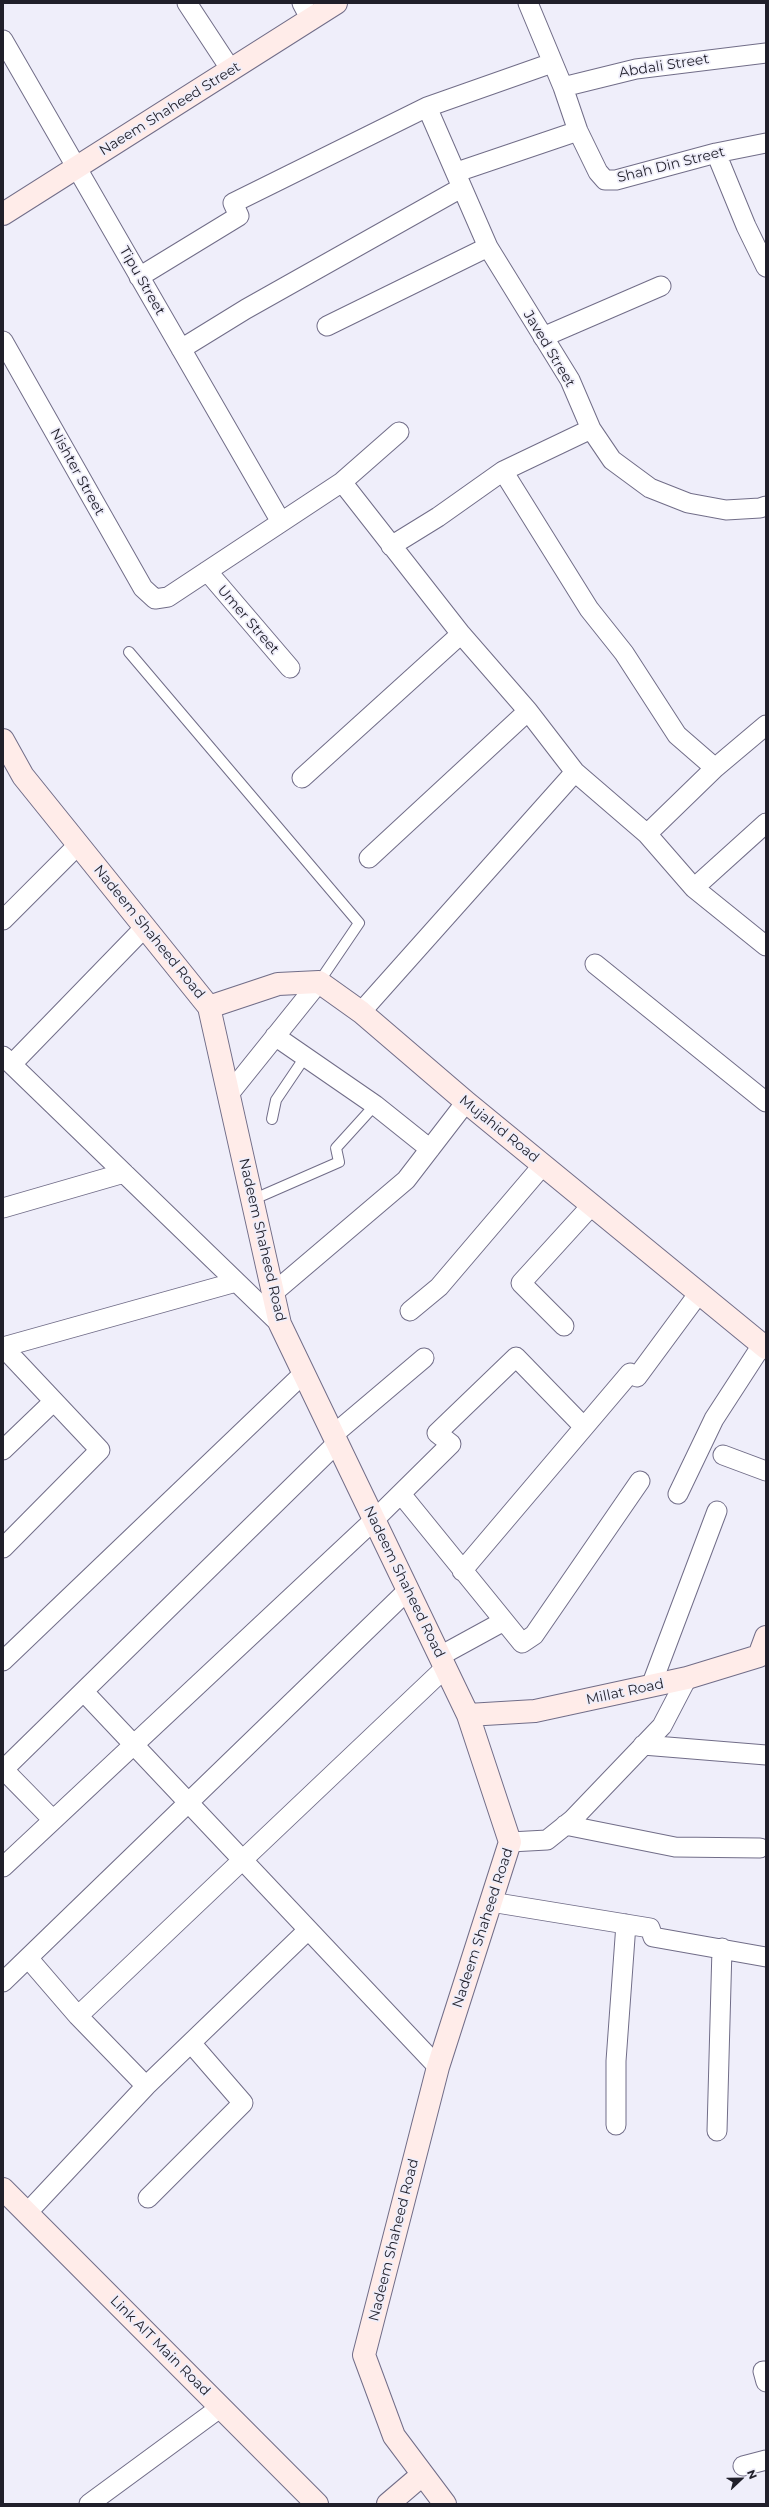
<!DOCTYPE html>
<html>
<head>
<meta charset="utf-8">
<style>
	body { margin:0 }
	#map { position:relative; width:769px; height:2507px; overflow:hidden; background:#efeefa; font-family:Montserrat,sans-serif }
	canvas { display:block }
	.frame { position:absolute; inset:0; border:4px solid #201f2a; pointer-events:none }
	.north { position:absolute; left:721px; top:2459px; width:40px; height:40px; -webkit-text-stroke:3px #efeefa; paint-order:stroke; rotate:68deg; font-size:11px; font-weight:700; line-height:16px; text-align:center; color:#201f2a }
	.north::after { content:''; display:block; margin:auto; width:14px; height:18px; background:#201f2a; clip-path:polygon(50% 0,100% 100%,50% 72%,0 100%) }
</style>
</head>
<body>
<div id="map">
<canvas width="769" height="2507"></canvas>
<div class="frame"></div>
<div class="north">N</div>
</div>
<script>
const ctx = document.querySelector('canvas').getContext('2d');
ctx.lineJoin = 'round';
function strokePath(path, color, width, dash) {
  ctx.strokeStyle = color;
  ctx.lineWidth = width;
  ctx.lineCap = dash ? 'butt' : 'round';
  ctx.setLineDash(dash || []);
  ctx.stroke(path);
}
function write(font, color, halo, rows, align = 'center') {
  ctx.font = font + ' Montserrat,sans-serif';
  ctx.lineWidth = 3.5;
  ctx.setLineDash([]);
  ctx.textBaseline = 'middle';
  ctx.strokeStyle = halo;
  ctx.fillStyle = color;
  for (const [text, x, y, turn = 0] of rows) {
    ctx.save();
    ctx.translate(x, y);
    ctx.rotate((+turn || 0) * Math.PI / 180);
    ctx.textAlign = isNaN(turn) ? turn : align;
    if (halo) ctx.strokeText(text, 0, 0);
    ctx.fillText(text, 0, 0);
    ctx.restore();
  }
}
const lane = new Path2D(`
	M129 652 359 923 319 982
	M272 1119 276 1100 305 1057
	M252 1200 339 1162 336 1148 375 1105`);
const street = new Path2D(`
	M187 3 231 70
	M302 3 311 20
	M528 3 563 87 578 131 598 172 605 180H616L716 153 766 143
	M3 40 281 522
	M563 87 636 69 766 53
	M427 107 488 247 570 380 591 429 612 460 650 488 688 503 726 510 760 508 766 506
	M716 153 746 226 766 267
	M457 172 578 131
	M139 277 239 216 233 203 427 107 552 63
	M327 326 488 247
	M543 337 661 286
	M3 341 143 588 155 599 168 597 342 482 399 432
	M181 349 246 309 461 188
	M503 471 589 609 624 653 677 735 715 768 766 725
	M342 482 461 634 528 711 575 772 647 834 694 888 766 946
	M391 546 438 517 503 471 591 429
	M207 571 290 668
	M302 778 461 634
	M647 834 715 768
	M369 858 528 711
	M694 888 766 823
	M3 920 79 844
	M595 964 766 1102
	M361 1012 575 772
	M275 1036 375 1105 430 1149
	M3 1056 280 1324
	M12 1064 145 927
	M229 1094 319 982
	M3 1208 124 1173
	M273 1293 406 1180 466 1102
	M410 1311 439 1287 543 1165
	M564 1326 521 1283 592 1205
	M3 1347 100 1450 3 1548
	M3 1347 236 1282
	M333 1435 424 1358
	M3 1450 54 1401
	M723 1455 766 1471
	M401 1494 522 1643 534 1635 640 1481
	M678 1494 714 1419 762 1345
	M462 1571 630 1373 637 1377 699 1293
	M440 1656 504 1621
	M3 1661 304 1373
	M651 1686 717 1511
	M84 1692 438 2067
	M643 1745 766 1755
	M3 1769 53 1820
	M3 1770 337 1443
	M565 1825 675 1847 760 1848
	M510 1842 547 1840 572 1820 662 1726 687 1678
	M3 1867 374 1520 451 1444 437 1433 516 1357 584 1427
	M491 1902 650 1928 653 1937 766 1957
	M28 1958 78 2016 146 2086
	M3 1982 408 1590
	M78 2016 446 1667
	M616 2125V2061L626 1924
	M717 2131 722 1948
	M148 2198 243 2103 191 2043
	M27 2213 146 2086 308 1930
	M766 2371H763L766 2382
	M743 2466 766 2460
	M89 2504 221 2407`);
const secondary = new Path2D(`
	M3 214 336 3
	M3 740 23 776 209 1007 280 1324 468 1715 510 1842 438 2067 364 2355 394 2436 445 2504
	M209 1007 278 984 319 982 361 1012 466 1102 766 1348
	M468 1715 535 1711 687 1678 759 1656 766 1637
	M3 2189 317 2504
	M388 2504 422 2475`);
const streetNames = [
	["Abdali Street",664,66,-9],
	["Naeem Shaheed Street",170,109,-32],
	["Shah Din Street",671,165,-14],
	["Tipu Street",142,281,60],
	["Javed Street",549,349,59],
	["Nishter Street",77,472,61],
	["Umer Street",248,620,49],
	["Nadeem Shaheed Road",149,932,51],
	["Mujahid Road",499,1129,39],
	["Nadeem Shaheed Road",262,1240,77],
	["Nadeem Shaheed Road",404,1582,64],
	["Millat Road",625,1692,-12],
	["Nadeem Shaheed Road",483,1928,-72],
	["Nadeem Shaheed Road",394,2240,-76],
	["Link AIT Main Road",160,2346,45]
];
strokePath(lane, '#716d88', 12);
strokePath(street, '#716d88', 21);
strokePath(secondary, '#716d88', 24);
strokePath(lane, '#fff', 10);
strokePath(street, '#fff', 19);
strokePath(secondary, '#ffece9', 22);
write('14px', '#201f2a', '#efeefa', streetNames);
</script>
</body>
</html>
